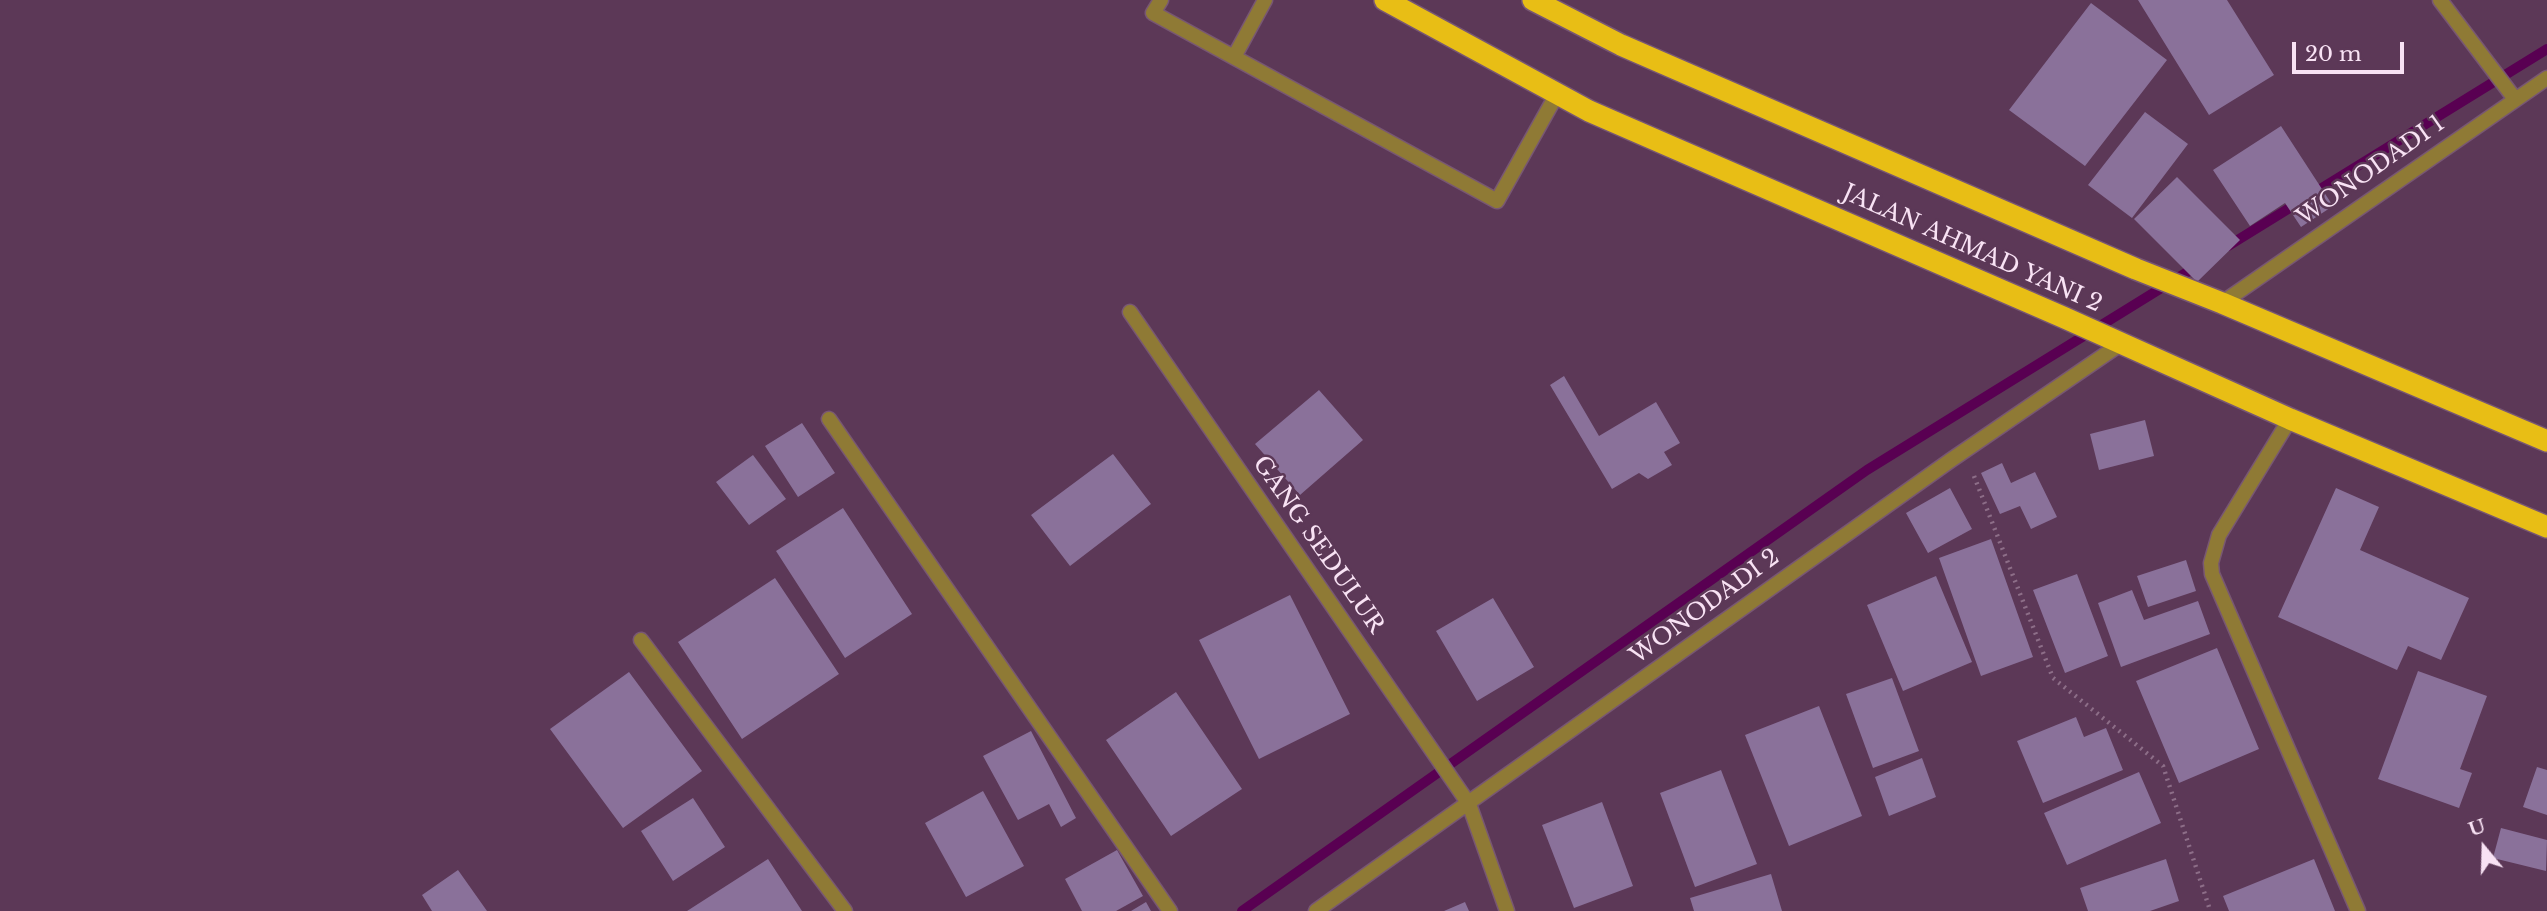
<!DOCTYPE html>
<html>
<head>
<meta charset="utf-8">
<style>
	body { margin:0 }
	#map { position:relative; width:2547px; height:911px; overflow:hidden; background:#5c3857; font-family:"Libre Baskerville",serif }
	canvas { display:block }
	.north { position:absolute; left:2449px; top:813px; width:70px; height:70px; -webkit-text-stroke:5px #5c3857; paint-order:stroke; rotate:341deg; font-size:19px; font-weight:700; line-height:28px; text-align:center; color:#f8e2f4 }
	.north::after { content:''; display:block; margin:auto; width:24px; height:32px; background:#f8e2f4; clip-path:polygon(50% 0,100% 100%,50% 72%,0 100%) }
	.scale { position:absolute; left:2292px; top:42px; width:112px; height:32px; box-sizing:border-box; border:4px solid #f8e2f4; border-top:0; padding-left:9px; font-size:21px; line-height:24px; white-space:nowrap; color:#f8e2f4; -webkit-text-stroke:5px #5c3857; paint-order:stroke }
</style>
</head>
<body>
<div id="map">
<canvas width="2547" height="911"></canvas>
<div class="north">U</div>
<div class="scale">20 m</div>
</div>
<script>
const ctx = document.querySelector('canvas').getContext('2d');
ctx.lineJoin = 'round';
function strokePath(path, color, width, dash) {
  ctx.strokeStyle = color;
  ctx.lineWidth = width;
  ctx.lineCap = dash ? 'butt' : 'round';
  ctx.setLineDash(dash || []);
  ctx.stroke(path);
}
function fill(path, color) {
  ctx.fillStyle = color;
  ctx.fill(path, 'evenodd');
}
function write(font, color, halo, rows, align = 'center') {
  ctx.font = font + ' "Libre Baskerville",serif';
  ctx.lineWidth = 5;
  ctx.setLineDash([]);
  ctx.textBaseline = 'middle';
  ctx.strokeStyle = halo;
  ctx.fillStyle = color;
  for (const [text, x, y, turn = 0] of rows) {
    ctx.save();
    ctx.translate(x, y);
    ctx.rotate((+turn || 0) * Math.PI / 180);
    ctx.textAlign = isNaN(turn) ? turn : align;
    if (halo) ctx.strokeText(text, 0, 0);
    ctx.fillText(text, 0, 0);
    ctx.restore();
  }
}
const stream = new Path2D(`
	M2228 246 2547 49
	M1242 911 1867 470 2197 266`);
const building = new Path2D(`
	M2138 0H2227L2274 75 2209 115Z
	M2091 3 2167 60 2085 166 2009 110Z
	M2145 112 2188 144 2132 218 2088 185Z
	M2281 126 2333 206 2301 227 2285 203 2250 226 2213 170Z
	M2177 177 2240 240 2197 282 2134 219Z
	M1564 376 1599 436 1656 402 1680 443 1664 452 1672 465 1648 479 1639 473 1612 489 1550 385Z
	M1319 390 1363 440 1300 495 1255 444Z
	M2145 420 2154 456 2099 470 2090 434Z
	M802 423 835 473 798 497 765 446Z
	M1113 454 1151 504 1070 566 1031 515Z
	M753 455 786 499 749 525 716 482Z
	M2002 463 2011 483 2035 472 2057 517 2031 529 2020 506 2000 514 1981 473Z
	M1950 488 1972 529 1928 553 1906 513Z
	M2336 488 2379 507 2360 550 2469 598 2441 660 2408 646 2397 670 2278 617Z
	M843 508 912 614 845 658 776 551Z
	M1991 539 2033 657 1981 676 1939 558Z
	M2186 560 2196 591 2148 607 2137 576Z
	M2077 574 2108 656 2065 673 2033 590Z
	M1936 576 1972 662 1903 691 1867 605Z
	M775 578 839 674 742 739 678 642Z
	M2132 590 2144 620 2198 601 2210 634 2121 667 2098 603Z
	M1290 595 1350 714 1259 759 1199 640Z
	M1493 598 1534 667 1477 701 1436 631Z
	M2217 648 2259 749 2179 783 2136 681Z
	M2418 671 2487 696 2460 769 2472 773 2459 808 2378 779Z
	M629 672 702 771 623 828 550 729Z
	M1892 678 1919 751 1873 768 1846 694Z
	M1176 692 1242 789 1171 836 1106 740Z
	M1819 706 1862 816 1789 846 1745 735Z
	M2076 717 2084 737 2106 728 2123 770 2043 803 2017 741Z
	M1031 731 1076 818 1061 827 1049 804 1018 820 983 756Z
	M1922 758 1936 797 1889 816 1875 777Z
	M2537 767 2547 770V815L2523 807Z
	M1721 770 1757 864 1695 887 1660 793Z
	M2139 772 2161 823 2067 865 2044 813Z
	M983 791 1024 866 966 897 925 823Z
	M693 798 725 847 673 881 641 831Z
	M1602 802 1633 886 1574 908 1542 825Z
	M2501 828 2547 840 2546 871 2493 858Z
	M1117 850 1143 896 1116 911H1082L1065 879Z
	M768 859 802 911H687Z
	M2166 859 2179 901 2150 911H2088L2080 888Z
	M2314 859 2335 911H2229L2223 896Z
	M458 870 487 911H432L422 895Z
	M1771 874 1782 911H1694L1690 898Z
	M1146 902 1151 911H1131Z
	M1465 902 1469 911H1444Z`);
const path = new Path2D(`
	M1974 476 2053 678 2163 766 2210 910`);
const lane = new Path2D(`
	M1161 0 1153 13 1497 201 1557 94
	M1234 57 1265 0`);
const street = new Path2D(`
	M2440 0 2515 99
	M2222 303 2547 78
	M1130 312 1469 804 1507 911
	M829 419 1170 911
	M2290 419 2219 535 2211 563 2212 574 2358 911
	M641 640 845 911
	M1316 911 1951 460 2122 343`);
const highway = new Path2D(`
	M1385 0 1589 111 2065 318 2290 419 2547 527
	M1533 0 1621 45 2136 269 2222 303 2547 441`);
const streetNames = [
	["WONODADI 1",2371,171,-35],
	["JALAN AHMAD YANI 2",1972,249,24],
	["GANG SEDULUR",1318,545,55],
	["WONODADI 2",1705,607,-36]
];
strokePath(stream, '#590052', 10);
fill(building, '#8a719a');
strokePath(lane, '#785773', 17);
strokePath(street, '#785773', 17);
strokePath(highway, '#785773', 24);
strokePath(path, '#8d6e88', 4.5, [2, 5]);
strokePath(lane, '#8f7a35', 14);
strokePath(street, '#8f7a35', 14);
strokePath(highway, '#e8be15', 21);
write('23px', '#f8e2f4', '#5c3857', streetNames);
</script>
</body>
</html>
